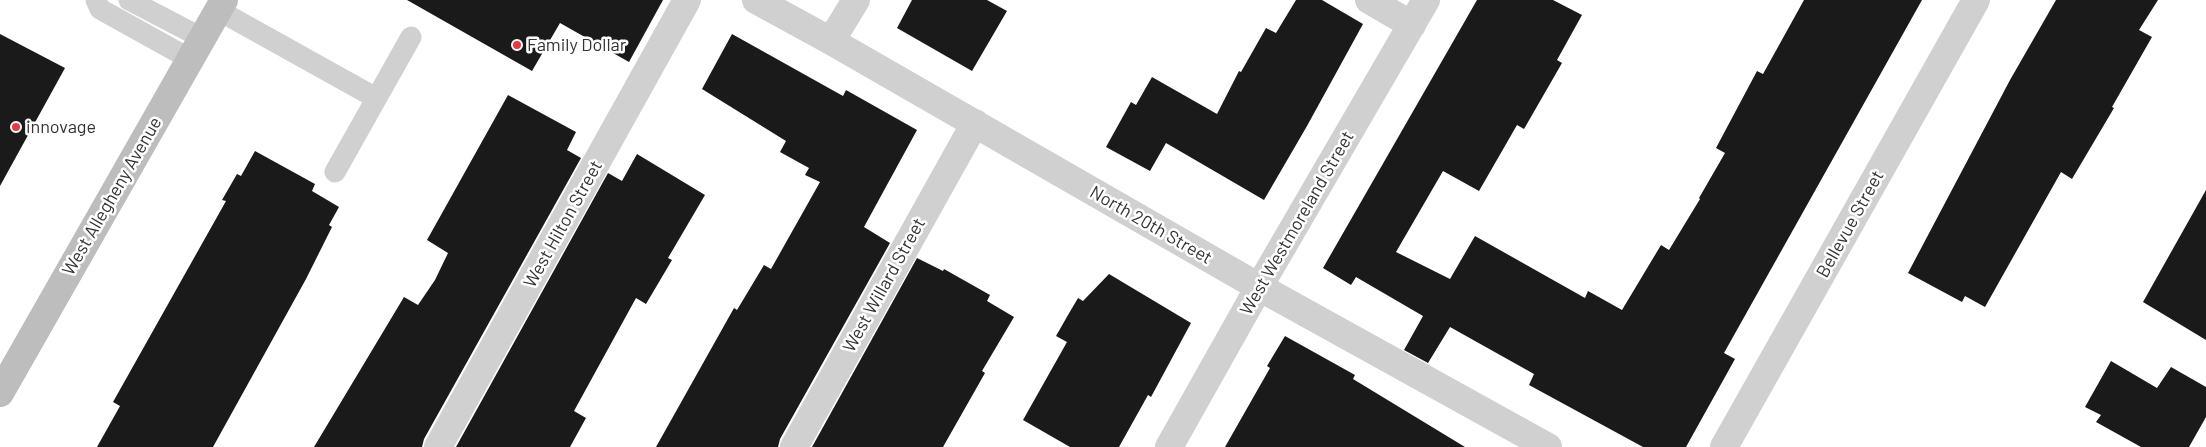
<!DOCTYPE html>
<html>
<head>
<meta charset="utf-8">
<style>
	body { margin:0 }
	canvas { display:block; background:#fff }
</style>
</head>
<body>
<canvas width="2206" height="447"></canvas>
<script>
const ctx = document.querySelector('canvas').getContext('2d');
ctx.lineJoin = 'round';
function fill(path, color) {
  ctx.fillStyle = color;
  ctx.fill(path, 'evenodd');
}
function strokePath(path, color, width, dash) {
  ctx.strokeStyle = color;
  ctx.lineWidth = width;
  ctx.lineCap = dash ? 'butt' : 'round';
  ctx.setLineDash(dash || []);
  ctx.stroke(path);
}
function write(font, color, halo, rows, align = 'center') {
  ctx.font = font + ' Barlow,sans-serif';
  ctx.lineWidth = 5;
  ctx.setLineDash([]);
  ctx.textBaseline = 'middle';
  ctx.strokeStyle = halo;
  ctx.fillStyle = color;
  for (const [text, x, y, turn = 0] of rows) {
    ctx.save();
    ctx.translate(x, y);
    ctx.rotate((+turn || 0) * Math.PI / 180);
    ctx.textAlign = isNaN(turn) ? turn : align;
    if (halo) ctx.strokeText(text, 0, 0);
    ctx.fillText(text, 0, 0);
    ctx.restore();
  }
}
const building = new Path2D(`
	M407 0H663L629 62 560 23 532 71Z
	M912 0H987L1007 11 972 71 897 28Z
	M1296 0H1322L1363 24 1307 126 1264 200 1166 143 1150 171 1106 147 1131 102 1136 105 1152 77 1217 114 1239 71 1241 72 1266 28 1276 33Z
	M1477 0H1553L1582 15 1557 60 1562 63 1524 129 1517 125 1479 191 1443 171 1396 252 1450 279 1475 236 1585 298 1588 291 1622 310 1661 245 1669 250 1700 199 1699 198 1725 153 1716 148 1757 71 1763 74 1804 0H1922L1724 353 1735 359 1686 447H1643L1529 385 1534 374 1450 327 1428 363 1404 350 1423 316 1356 277 1351 285 1323 268Z
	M2056 0H2158L2139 30 2152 37 2112 107 2114 108 2072 179 2061 172 1985 307 1965 296 1962 302 1908 273 2010 80Z
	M0 34 65 68 0 186Z
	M732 34 843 96 846 90 917 130 864 227 890 243 780 439 778 447H656L734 308 737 310 764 265 771 269 820 182 805 175 809 168 780 152 786 141 702 89Z
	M508 95 576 132 567 150 581 158 424 439 422 447H314L404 297 418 305 435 280 448 253 427 240Z
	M255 151 315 184 312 191 339 207 329 225 332 227 306 279 213 447H97L120 406 113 402 226 201 222 200 237 174 241 176Z
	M637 154 705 195 668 258 672 260 646 304 636 298 574 411 586 418 570 447H456L608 173 622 181Z
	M2206 190V340L2143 302Z
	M917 258 943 271 944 269 990 295 987 301 1014 317 982 371 985 373 943 447H812Z
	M1109 274 1191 323 1151 397 1148 395 1119 447H1070L1023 420 1067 342 1056 336 1068 315 1078 298 1083 301Z
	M1285 336 1355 375 1353 379 1465 447H1225L1270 368 1267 366Z
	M2111 361 2157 388 2171 367 2206 387V417L2189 447H2141L2096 422 2101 415 2085 407Z`);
const lane = new Path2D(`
	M96 0 100 9 190 59
	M129 0 202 38
	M218 10 376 98
	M335 172 411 37`);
const street = new Path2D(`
	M756 0 831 41 1259 287 1548 447
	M1369 0 1412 25
	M831 41 856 0
	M438 447 687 0
	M794 447 975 123
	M1169 447 1259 287 1426 0
	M1724 447 1976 0`);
const secondary = new Path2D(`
	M0 393 224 0`);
const markers = [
	[517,45,5,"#e63946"],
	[16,127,5,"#e63946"]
];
const poiNames = [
	["Family Dollar",527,45],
	["innovage",26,127]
];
const streetNames = [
	["West Allegheny Avenue",112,196,-60],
	["West Westmoreland Street",1297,223,-60],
	["West Hilton Street",563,224,-61],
	["Bellevue Street",1850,224,-61],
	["North 20th Street",1151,225,30],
	["West Willard Street",884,285,-61]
];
fill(building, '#1a1a1a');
strokePath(lane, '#d0d0d0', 21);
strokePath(street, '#d0d0d0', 28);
strokePath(secondary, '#bdbdbd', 28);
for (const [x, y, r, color] of markers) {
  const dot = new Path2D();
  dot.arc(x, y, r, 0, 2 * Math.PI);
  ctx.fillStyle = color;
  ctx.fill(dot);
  strokePath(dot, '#fff', 2);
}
write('18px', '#333', '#fff', poiNames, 'left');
write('18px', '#333', '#fff', streetNames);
</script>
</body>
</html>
